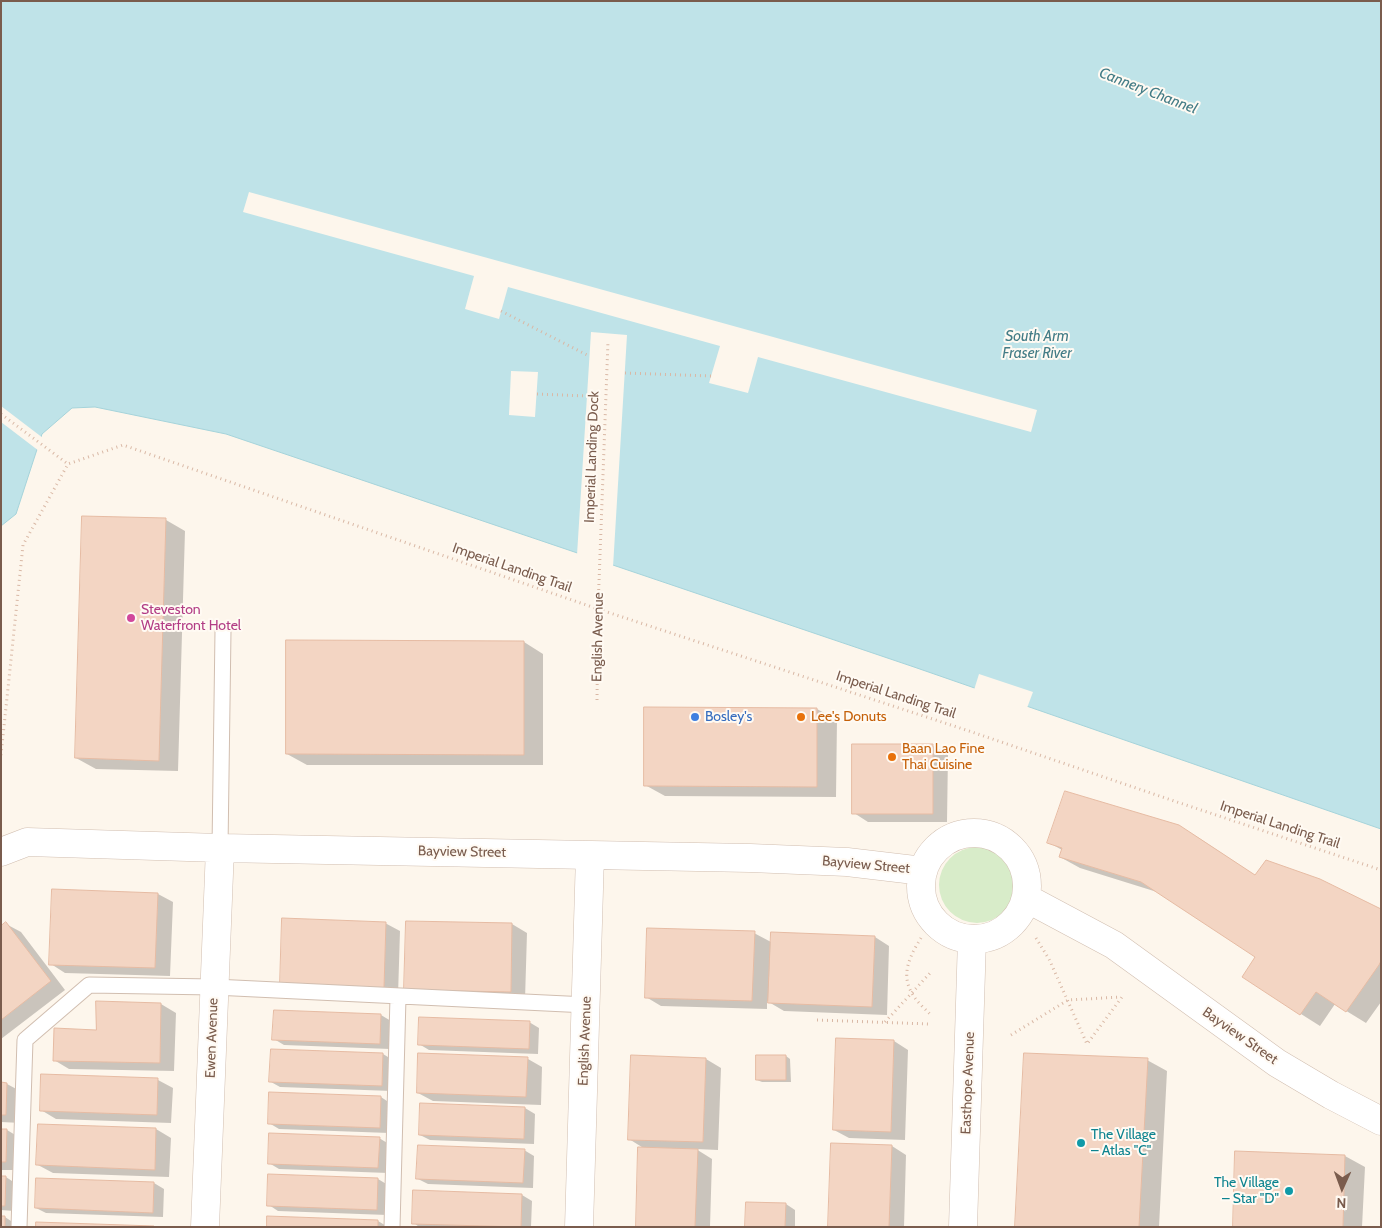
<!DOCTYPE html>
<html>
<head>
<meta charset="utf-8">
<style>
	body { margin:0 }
	#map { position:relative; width:1382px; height:1228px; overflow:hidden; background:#fdf6ec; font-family:Cabin,sans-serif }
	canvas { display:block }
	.frame { position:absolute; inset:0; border:2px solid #7a5c4d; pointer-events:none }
	.north { position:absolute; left:1317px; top:1163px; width:50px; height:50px; -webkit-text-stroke:4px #fffaf3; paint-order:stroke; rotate:182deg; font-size:14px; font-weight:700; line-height:20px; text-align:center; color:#7a5c4d }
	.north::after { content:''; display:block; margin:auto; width:18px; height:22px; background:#7a5c4d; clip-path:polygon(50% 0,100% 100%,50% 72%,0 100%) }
</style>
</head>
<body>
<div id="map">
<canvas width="1382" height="1228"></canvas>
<div class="frame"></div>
<div class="north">N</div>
</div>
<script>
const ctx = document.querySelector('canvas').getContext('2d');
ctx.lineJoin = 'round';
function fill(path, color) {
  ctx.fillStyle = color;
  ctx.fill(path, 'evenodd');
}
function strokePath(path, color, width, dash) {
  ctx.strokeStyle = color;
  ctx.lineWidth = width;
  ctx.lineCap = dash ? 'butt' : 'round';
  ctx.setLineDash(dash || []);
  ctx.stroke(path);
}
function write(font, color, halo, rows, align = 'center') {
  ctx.font = font + ' Cabin,sans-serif';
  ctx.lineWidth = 4;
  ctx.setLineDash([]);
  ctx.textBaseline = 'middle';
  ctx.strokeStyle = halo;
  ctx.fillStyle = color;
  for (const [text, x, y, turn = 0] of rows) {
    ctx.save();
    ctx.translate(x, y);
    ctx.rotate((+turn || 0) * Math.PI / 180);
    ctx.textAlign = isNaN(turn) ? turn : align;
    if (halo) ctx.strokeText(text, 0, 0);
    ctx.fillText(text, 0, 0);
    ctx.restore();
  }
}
const green = new Path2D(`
	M939 885a38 38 0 1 1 76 0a38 38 0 1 1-76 0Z`);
const water = new Path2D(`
	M1 1H1381V829L914 667 226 434 95 407 72 408 42 434 16 514 1 526Z`);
const pier = new Path2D(`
	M249 192 1037 410 1031 432 758 357 748 393 709 383 720 346 508 287 499 319 465 309 474 276 243 212Z
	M591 332 627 335 613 567 577 555Z
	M511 371 538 372 535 417 509 415Z
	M1 406 43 438 39 451 1 422Z
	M979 674 1033 692 1027 708 974 690Z`);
const shadow = new Path2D(`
	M166 520 185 531 178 771 96 769 76 758Z
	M524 642 543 654V765H307L287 754Z
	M817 709 837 720 836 797 665 796 645 785Z
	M933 746 948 754 947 822H868L854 813Z
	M1179 826 1199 838 1256 876 1381 910V1002L1366 1023 1335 1004 1320 1026 1301 1014 1243 977 1256 957 1157 892 1080 868 1060 857 1062 850 1048 842Z
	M158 894 173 902 170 976 65 973 51 964Z
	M385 923 400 931 398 996 296 993Z
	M6 924 21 932 65 990 1 1039V927Z
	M512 924 527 933 525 1000 420 998Z
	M754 933 771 942 875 937 889 946 887 1015 784 1011 767 1001V1009L661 1006 646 997Z
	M161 1004 176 1013 174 1071 69 1069 54 1060 97 1031Z
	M381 1015 391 1021 390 1049 284 1045 274 1039Z
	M529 1022 539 1028 538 1054 429 1050 419 1044Z
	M894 1041 908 1050 905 1140 849 1138 834 1130Z
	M383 1054 393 1060 392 1091 280 1087 271 1082Z
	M786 1056 790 1059 791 1082H762L757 1080Z
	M528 1059 542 1067 541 1105 433 1101 418 1093Z
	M706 1059 721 1068 718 1150 696 1149 712 1159 710 1227H637L645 1149 629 1139Z
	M1147 1060 1167 1071 1159 1227H1016Z
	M158 1080 173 1088 171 1123 56 1119 41 1110Z
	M1 1084H7L22 1092 21 1123 1 1122Z
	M381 1097 390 1103 389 1133 279 1129 269 1123Z
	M525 1108 535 1114 534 1144 430 1140 420 1135Z
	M39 1125 156 1129 171 1138 169 1177 53 1173 38 1165Z
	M1 1130H7L22 1139 21 1170H1Z
	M379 1138 389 1144 388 1173 279 1169 269 1163Z
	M892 1146 906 1155 904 1227H829Z
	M524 1150 534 1156 533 1188 428 1184 418 1179Z
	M1237 1152 1345 1156 1365 1167 1362 1227H1234Z
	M1 1177H6L15 1183 14 1211 1 1210Z
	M37 1179 154 1183 164 1189 163 1217 46 1213 36 1208Z
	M378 1179 388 1185 387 1215 278 1211 269 1205Z
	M522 1195 532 1201 531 1227H419L414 1223Z
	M786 1204 795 1210V1227H746Z
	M1 1217H5L20 1227H1Z
	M378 1221 388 1227H268Z`);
const building = new Path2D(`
	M82 516 166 518 159 761 75 758Z
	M286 640 524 641V755L286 754Z
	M644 707 817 708V787L644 786Z
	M852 744H933V814H852Z
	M1065 791 1179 825 1255 875 1266 860 1320 879 1381 909V961L1379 965 1346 1012 1316 992 1300 1015 1242 977 1255 957 1141 882 1059 857 1062 848 1047 843Z
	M52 889 158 893 155 968 49 965Z
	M282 918 386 922 384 988 280 985Z
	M406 921 512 923 511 992 404 990Z
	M6 922 51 981 1 1020V926Z
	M647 928 755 931 752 1001 645 998Z
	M771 932 875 936 872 1007 768 1003Z
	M96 1001 161 1003 160 1063 53 1061 54 1028 96 1030Z
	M274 1010 381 1014 380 1044 272 1040Z
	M419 1017 530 1021 529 1049 418 1045Z
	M836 1038 894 1040 891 1132 833 1130Z
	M271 1049 383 1053 382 1086 269 1082Z
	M418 1053 528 1057 526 1097 417 1093Z
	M1024 1053 1148 1058 1139 1227H1015Z
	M631 1055 706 1058 703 1142 628 1140Z
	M756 1055H786V1080H756Z
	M41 1074 158 1078 157 1115 40 1111Z
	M1 1082 7 1083 6 1115H1Z
	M269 1092 381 1096 380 1128 268 1124Z
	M420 1103 525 1107 524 1139 419 1135Z
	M38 1124 156 1128 155 1170 36 1165Z
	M1 1129H7L6 1162H1Z
	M269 1133 380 1137 378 1168 268 1164Z
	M831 1143 892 1145 889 1227H828Z
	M418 1145 525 1149 523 1183 416 1179Z
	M638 1147 698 1149 695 1227H636Z
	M1235 1151 1345 1155 1343 1227H1233Z
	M268 1174 378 1178 377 1210 267 1206Z
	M1 1176H6L5 1206H1Z
	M36 1178 154 1182 153 1213 35 1208Z
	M413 1190 522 1194 521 1227 412 1224Z
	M746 1202 786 1203 785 1227H745Z
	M1 1216H5V1227H1Z
	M267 1216 378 1220V1227H267Z
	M36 1222 154 1226V1227H36Z`);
const path = new Path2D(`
	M501 311 589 356
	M625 373 711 376
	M537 394 587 396
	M1 414 68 464
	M597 700 598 609 608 341
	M1 755 23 545 68 464 123 445 598 609 969 731 1177 802 1381 870
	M921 938C911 954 900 974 912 993 916 1001 924 1008 930 1014
	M1036 938 1049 959 1087 1044 1122 997
	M817 1020 929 1024
	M885 1022 931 972
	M1011 1035 1068 1000 1121 997`);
const service = new Path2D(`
	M220 848 223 631
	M19 1227 25 1040 89 985 214 987 587 1005
	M392 1227 398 997`);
const minor = new Path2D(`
	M921 886a53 53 0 1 1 106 0a53 53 0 1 1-106 0Z
	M1 852 27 842 220 848 750 858 847 862 923 871
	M1026 898 1114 945 1277 1063 1331 1095 1381 1121
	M205 1227 220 848
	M579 1227 590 855
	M963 1227 972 939`);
const markers = [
	[131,618,5,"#d1479c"],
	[695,717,5,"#3f7fe0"],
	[801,717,5,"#e8710a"],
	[892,757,5,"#e8710a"],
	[1081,1143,5,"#0f9aa8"],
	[1289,1191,5,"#0f9aa8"]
];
const streetNames = [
	["Imperial Landing Dock",592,457,-88],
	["Imperial Landing Trail",512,568,19],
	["English Avenue",598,637,-89],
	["Imperial Landing Trail",896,695,18],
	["Imperial Landing Trail",1280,825,18],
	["Bayview Street",462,852,1],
	["Bayview Street",866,865,5],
	["Bayview Street",1240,1036,35],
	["Ewen Avenue",212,1038,-88],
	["English Avenue",585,1041,-88],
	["Easthope Avenue",968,1083,-88]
];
const hotelNames = [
	["Steveston",141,610],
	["Waterfront Hotel",141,626]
];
const shopNames = [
	["Bosley's",705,717]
];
const foodNames = [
	["Lee's Donuts",811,717],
	["Baan Lao Fine",902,749],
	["Thai Cuisine",902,765]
];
const cultureNames = [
	["The Village",1091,1135],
	["– Atlas \"C\"",1091,1151],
	["The Village",1279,1183,"right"],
	["– Star \"D\"",1279,1199,"right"]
];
const waterNames = [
	["Cannery Channel",1148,91,21],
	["South Arm",1037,337],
	["Fraser River",1037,354]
];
fill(green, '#d8ecc9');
fill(water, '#bfe3e8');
strokePath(water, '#a5d3da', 1);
fill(pier, '#fdf6ec');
fill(shadow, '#0003');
fill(building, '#f3d5c3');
strokePath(building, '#e6bba3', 1);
strokePath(service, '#d1beb0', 17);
strokePath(minor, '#d1beb0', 29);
strokePath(path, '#d9b8a5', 3, [1, 4]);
strokePath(service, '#fff', 15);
strokePath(minor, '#fff', 28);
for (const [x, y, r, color] of markers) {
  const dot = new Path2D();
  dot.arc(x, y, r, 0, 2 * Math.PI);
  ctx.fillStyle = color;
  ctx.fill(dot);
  strokePath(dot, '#fffaf3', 2);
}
write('14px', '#7a5c4d', '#fffaf3', streetNames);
write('14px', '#b23c85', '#fffaf3', hotelNames, 'left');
write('14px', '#366cbe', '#fffaf3', shopNames, 'left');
write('14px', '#c56008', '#fffaf3', foodNames, 'left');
write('14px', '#0d838f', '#fffaf3', cultureNames, 'left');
write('italic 15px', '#437c86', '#fffaf3', waterNames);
</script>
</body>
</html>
